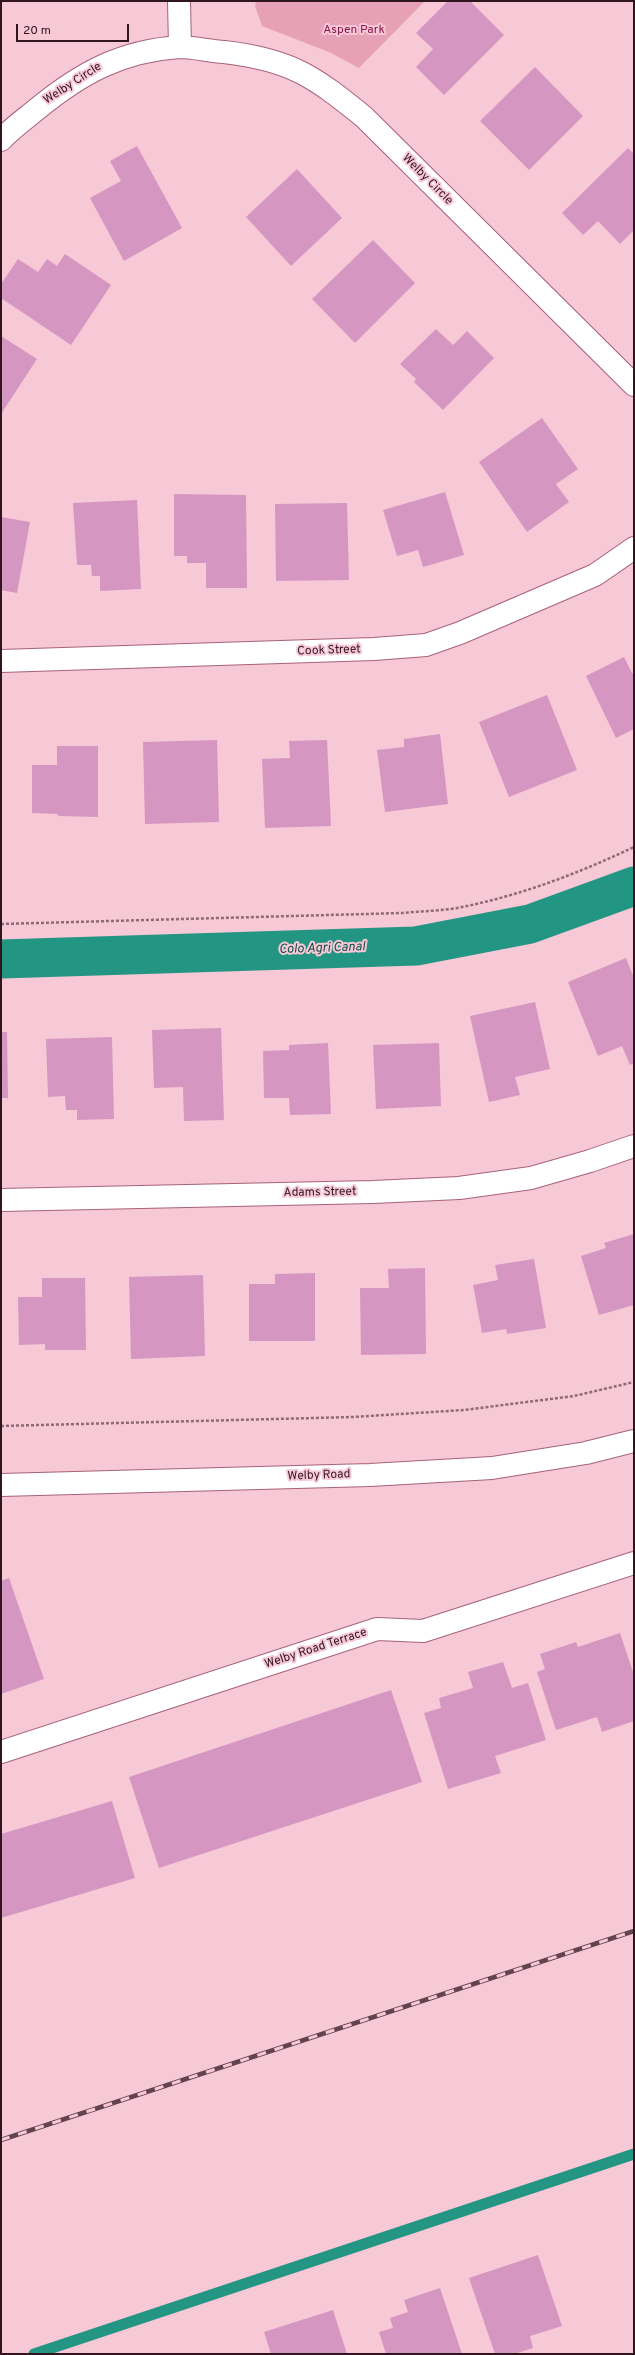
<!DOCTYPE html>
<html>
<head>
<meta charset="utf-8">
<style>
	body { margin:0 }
	#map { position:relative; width:635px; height:2355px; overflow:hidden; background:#f7c8d6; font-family:Overpass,sans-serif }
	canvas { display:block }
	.frame { position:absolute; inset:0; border:2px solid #30141e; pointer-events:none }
	.scale { position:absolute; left:16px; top:24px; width:113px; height:18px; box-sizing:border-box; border:2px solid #30141e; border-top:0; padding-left:5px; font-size:12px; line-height:14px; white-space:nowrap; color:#30141e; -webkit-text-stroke:3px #f7c8d6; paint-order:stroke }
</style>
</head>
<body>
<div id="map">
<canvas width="635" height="2355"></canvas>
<div class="frame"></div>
<div class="scale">20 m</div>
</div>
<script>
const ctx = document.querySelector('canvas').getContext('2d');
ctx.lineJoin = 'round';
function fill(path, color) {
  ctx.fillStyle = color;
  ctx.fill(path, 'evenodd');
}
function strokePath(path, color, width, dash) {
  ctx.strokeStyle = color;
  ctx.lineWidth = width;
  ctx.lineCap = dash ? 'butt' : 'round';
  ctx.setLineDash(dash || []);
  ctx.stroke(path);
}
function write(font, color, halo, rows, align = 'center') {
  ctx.font = font + ' Overpass,sans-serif';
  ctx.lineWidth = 4;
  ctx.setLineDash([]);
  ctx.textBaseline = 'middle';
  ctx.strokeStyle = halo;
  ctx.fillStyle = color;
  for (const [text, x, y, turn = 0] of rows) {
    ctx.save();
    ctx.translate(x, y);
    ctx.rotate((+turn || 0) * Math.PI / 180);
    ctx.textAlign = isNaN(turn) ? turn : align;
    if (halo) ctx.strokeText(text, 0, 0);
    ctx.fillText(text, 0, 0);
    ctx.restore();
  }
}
const green = new Path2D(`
	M256 1H425L359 68 329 52 262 26 255 6Z`);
const stream = new Path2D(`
	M34 2354 634 2154`);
const canal = new Path2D(`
	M1 959 416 946 530 924 634 886`);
const building = new Path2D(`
	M448 1H470L504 35 444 95 416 67 433 49 416 33Z
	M535 67 583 116 529 170 480 121Z
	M137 146 182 228 124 261 90 198 121 181 110 161Z
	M628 148 634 154V230L620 244 598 221 583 235 562 213Z
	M297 169 342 218 291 266 246 217Z
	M373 240 415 283 355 343 312 299Z
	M65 254 111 285 71 345 1 298V284L18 259 38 272 47 259 57 266Z
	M436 329 453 345 467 331 494 358 443 410 414 382 416 379 400 364Z
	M1 336 37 359 1 414Z
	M542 418 578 469 556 484 569 502 527 532 479 462Z
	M445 492 464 555 423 567 418 550 397 556 383 510Z
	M174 494 246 495 247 588H206V563H187V556H174Z
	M137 500 141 589 100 591V576H92L91 565H77L73 503Z
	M347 503 349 580 276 581 275 504Z
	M1 517 30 522 17 593 1 590Z
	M624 657 632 673H634V729L616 738 586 676Z
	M547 695 577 770 509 797 479 722Z
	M440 734 448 804 385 812 377 750 404 747V739Z
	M217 740 219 822 145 824 143 742Z
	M327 740 331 826 265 828 262 759 290 758 289 741Z
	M57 746H98V817L58 816V814L32 813V765H57Z
	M626 958 634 978V1063L630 1065 622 1046 598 1056 568 982Z
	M535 1002 550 1069 515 1077 520 1095 489 1102 470 1016Z
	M221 1028 224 1120 184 1121 183 1087 154 1088 152 1030Z
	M1 1032H7L8 1098H1Z
	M112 1037 114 1119 77 1120V1110H66L65 1096 48 1097 46 1039Z
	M328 1043 331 1114 290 1115 289 1098H264L263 1051 289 1050V1045Z
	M439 1043 441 1106 376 1109 373 1045Z
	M634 1234V1305L599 1315 581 1256 606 1248 604 1243Z
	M534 1259 546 1328 507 1334 506 1329 482 1333 473 1285 498 1280 495 1265Z
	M425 1268 426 1354 361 1355 360 1288H389L388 1269Z
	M315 1273V1341H249V1284H275V1274Z
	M203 1275 205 1356 131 1359 129 1277Z
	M42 1278H85L86 1350H45V1344L19 1345 18 1297H42Z
	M9 1578 44 1679 1 1694V1581Z
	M620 1633 634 1675V1721L602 1732 597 1717 556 1730 537 1672 545 1669 540 1654 576 1642 578 1647Z
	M503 1662 512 1688 528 1683 546 1740 495 1756 501 1773 448 1789 424 1713 441 1708 439 1698 473 1688 468 1672Z
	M391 1690 422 1782 159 1868 129 1777Z
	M112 1801 135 1878 1 1918V1834Z
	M538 2255 562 2326 530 2336 533 2348 514 2354H495L469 2278Z
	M440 2288 462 2354H386L379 2332 393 2328 390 2318 408 2312 404 2300Z
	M333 2310 347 2354H271L264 2332Z`);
const path = new Path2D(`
	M1 924 402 913C422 911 443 911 462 907 522 895 579 873 634 847
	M1 1426 353 1417 464 1410 574 1396 634 1382`);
const minor = new Path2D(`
	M179 1 180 47
	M1 140C12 128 25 119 37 109 81 73 121 51 179 47 193 47 209 51 224 52 250 55 279 61 302 73 325 85 344 101 364 117L634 385
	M1 661 374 649 426 645 460 633 595 575 634 548
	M1 1200 373 1192 459 1188 531 1178 590 1161 634 1146
	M1 1752 377 1629 423 1631 634 1563`);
const tertiary = new Path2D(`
	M1 1485 370 1475 492 1468 586 1453 634 1441`);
const rail = new Path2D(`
	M1 2140 634 1931`);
const parkNames = [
	["Aspen Park",354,31]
];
const streetNames = [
	["Welby Circle",73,84,-33],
	["Welby Circle",427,180,45],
	["Cook Street",329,651,-2],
	["Adams Street",320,1193,-1],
	["Welby Road",319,1476,-2],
	["Welby Road Terrace",316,1649,-18]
];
const waterNames = [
	["Colo Agri Canal",322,949,-2]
];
fill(green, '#e6a1b6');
strokePath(stream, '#239583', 11);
strokePath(canal, '#239583', 39);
fill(building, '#d597c1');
strokePath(minor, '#a66279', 24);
strokePath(tertiary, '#a66279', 24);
strokePath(path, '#8f6a76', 2.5, [3, 2]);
strokePath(minor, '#fff', 22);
strokePath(tertiary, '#fff', 22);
strokePath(rail, '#63434e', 4.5);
strokePath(rail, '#f7c8d6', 3, [9]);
write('12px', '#8a144c', '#f7c8d6', parkNames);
write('12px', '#30141e', '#f7c8d6', streetNames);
write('italic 13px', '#104d43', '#f7c8d6', waterNames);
</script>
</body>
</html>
